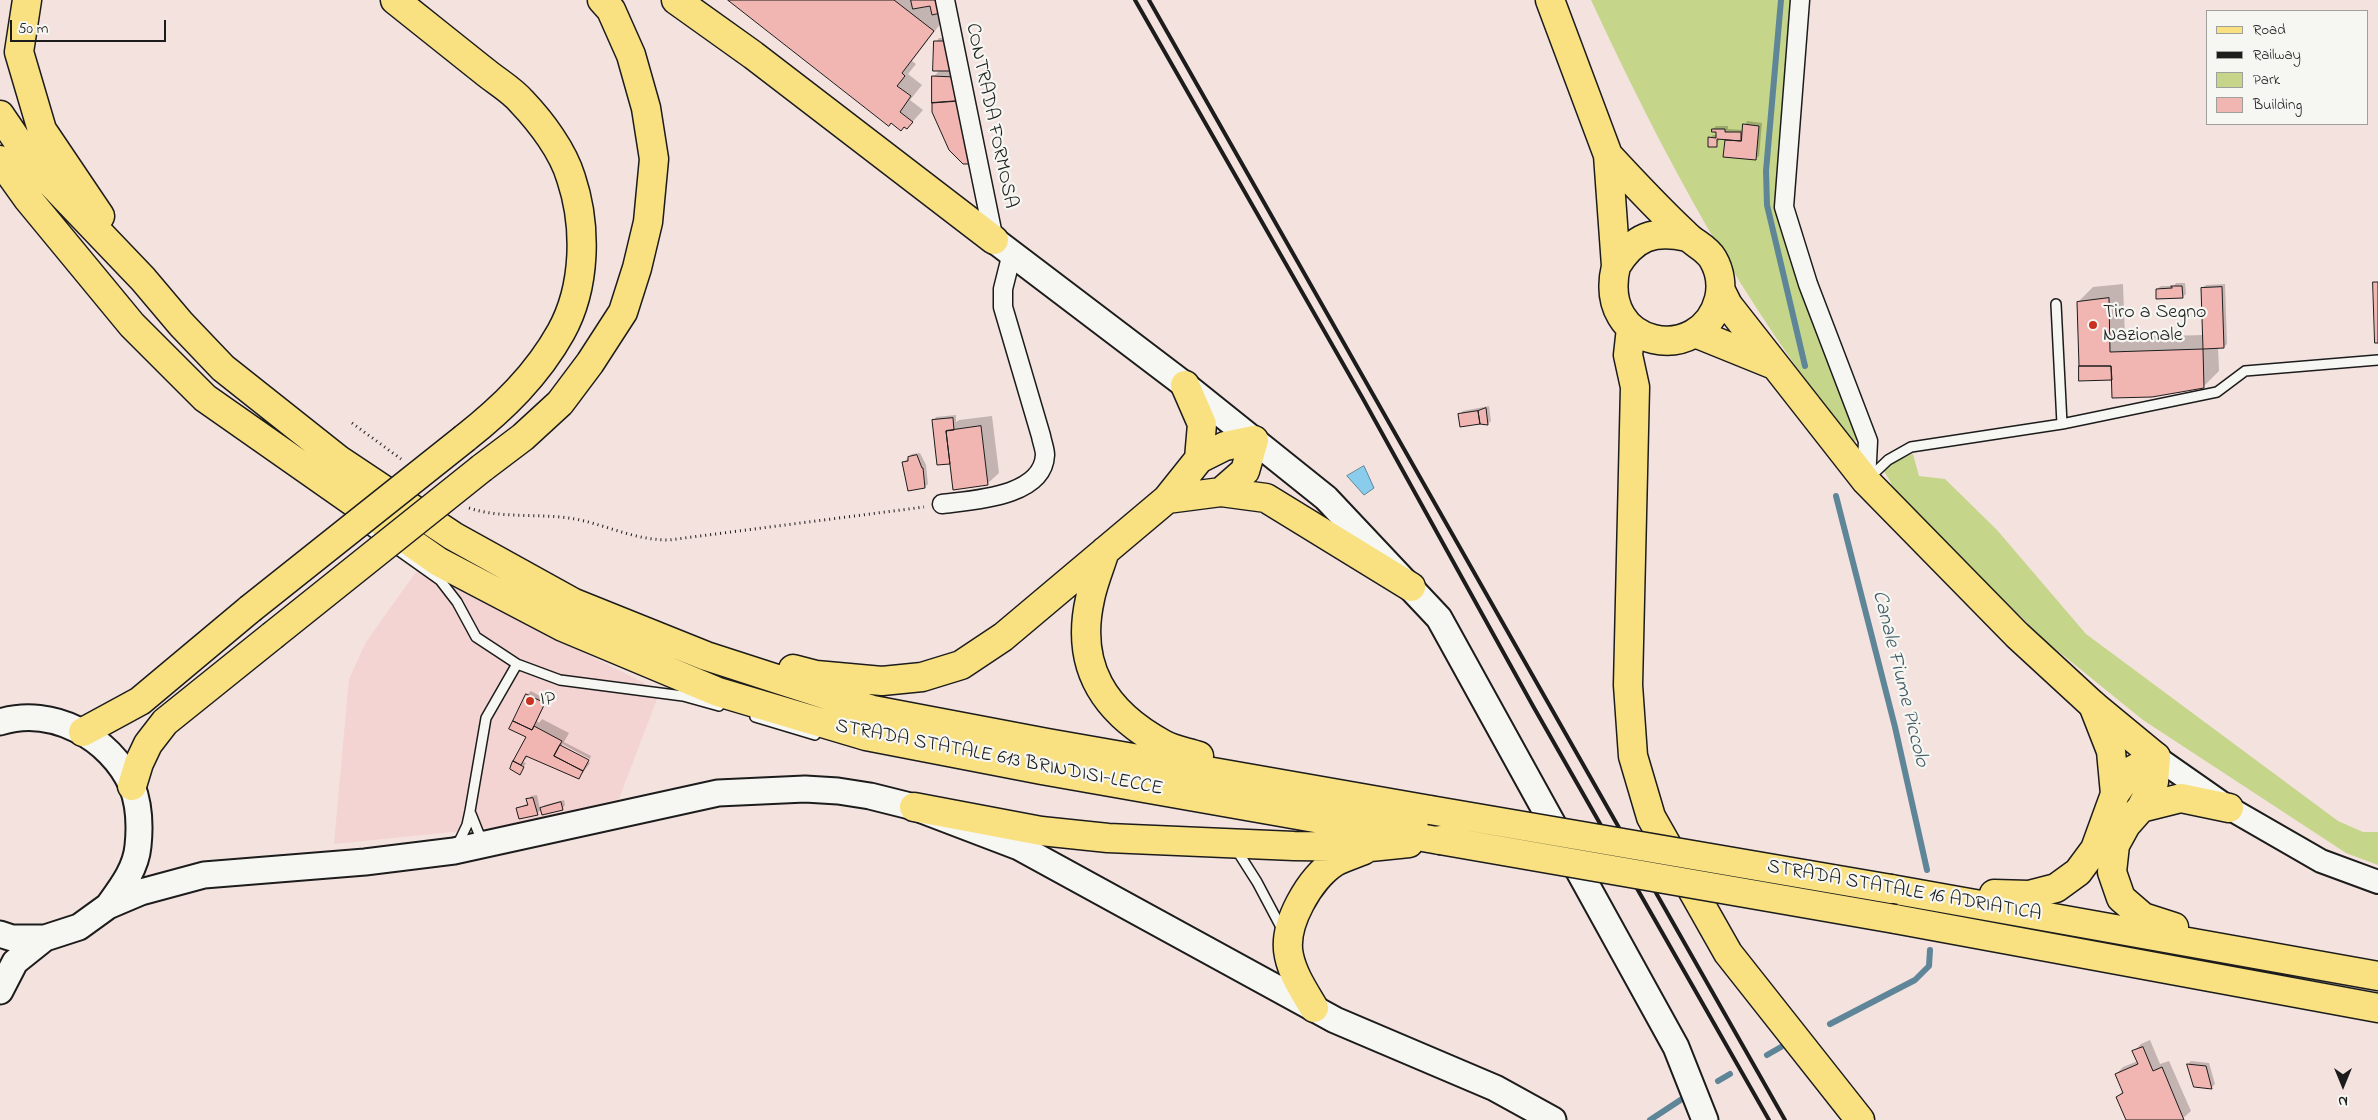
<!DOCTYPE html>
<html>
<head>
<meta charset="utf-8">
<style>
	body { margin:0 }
	#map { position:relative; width:2378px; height:1120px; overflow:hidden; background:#f4e2df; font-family:"Indie Flower",sans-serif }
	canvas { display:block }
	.legend { position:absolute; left:2206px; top:10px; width:162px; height:115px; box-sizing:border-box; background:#f6f6f2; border:1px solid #9f9f9c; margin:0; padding:6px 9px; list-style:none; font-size:15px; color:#1c1c1c }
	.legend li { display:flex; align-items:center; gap:10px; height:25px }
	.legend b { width:25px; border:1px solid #9f9f9c }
	.north { position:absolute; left:2318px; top:1060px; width:50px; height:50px; -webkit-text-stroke:4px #f6f6f2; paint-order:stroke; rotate:180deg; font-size:14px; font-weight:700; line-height:20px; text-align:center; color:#1c1c1c }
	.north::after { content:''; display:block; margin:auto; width:18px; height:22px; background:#1c1c1c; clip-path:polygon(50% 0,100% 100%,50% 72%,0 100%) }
	.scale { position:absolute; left:10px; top:20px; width:156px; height:22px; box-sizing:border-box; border:2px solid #1c1c1c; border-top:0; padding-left:6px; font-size:15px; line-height:18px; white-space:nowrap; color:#1c1c1c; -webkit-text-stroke:4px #f6f6f2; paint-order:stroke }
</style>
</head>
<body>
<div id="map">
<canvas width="2378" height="1120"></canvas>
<ul class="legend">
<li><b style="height:6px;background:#f9e181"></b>Road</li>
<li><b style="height:6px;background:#1c1c1c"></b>Railway</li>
<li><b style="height:14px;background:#c5d589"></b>Park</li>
<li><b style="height:14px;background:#f1b5b2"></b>Building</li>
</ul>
<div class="north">N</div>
<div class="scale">50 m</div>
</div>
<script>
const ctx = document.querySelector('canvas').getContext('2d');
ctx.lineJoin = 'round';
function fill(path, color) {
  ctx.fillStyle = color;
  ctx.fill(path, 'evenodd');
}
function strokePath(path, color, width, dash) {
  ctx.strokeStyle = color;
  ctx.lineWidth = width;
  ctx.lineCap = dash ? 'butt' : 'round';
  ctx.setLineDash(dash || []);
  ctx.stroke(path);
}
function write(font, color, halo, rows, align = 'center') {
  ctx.font = font + ' "Indie Flower",sans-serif';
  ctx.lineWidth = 4.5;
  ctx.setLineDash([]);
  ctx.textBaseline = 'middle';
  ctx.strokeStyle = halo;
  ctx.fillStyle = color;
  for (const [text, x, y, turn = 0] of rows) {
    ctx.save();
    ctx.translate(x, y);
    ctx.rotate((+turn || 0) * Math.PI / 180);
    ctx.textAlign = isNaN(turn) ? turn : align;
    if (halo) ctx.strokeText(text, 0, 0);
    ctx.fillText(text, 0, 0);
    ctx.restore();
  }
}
const built = new Path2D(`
	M418 569 660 691 619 799 502 827 334 844 349 679 366 642Z`);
const green = new Path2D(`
	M1591 0H1794L1779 202 1859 436 1857 440 1853 441C1744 308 1663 155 1591 0Z
	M1913 454 1919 476 1945 479 1997 530 2086 634 2338 821 2363 832H2378V865L2346 853 2143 720 2048 643 1893 492 1891 483 1884 471 1888 464Z`);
const water = new Path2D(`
	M1364 466 1374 488 1364 495 1347 476Z`);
const shadow = new Path2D(`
	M730 0H951L936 13 944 19 912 61 916 64 908 74 922 85 910 100 923 110 907 128Z
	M939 38H950L962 96 933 77 940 70 936 42Z
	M1747 121 1762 123 1759 156 1755 159 1724 156 1726 139 1720 138 1716 146 1710 138 1713 135H1717V131L1713 129 1716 126H1728V129L1743 130Z
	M2176 283H2185L2186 294 2182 297 2157 289 2161 286H2174Z
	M2123 284 2125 337 2204 335 2202 288 2206 285 2225 284 2227 344 2224 347H2218L2219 371 2203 387 2113 379 2078 302 2093 287Z
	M1489 406 1491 421 1488 424 1461 426 1459 415 1463 411Z
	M956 415V422L959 420 992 416 999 473 987 484 951 461 933 421 936 417Z
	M920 453 926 465 928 484 925 487 904 462 912 454Z
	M531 691 547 700 537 721 539 723 542 719 569 733 564 742 591 756 590 759 562 744V747L590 763 579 778 529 755 523 762 526 763 520 773 511 769 527 736V695Z
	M537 795 540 809 545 805 564 800 565 805 562 809H542L537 813 518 808 528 803V800L531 796Z
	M2150 1040 2160 1064 2169 1061 2191 1111 2181 1120H2127L2117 1097 2123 1091 2116 1074 2123 1067 2138 1061 2134 1051 2141 1044Z
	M2191 1061 2209 1063 2215 1084 2212 1087 2195 1086 2188 1064Z`);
const stream = new Path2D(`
	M1781 0 1766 171 1767 205 1805 366
	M1836 496 1895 727 1927 870
	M1830 1024 1915 980 1929 966 1930 950
	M1767 1055 1781 1047
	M1718 1081 1730 1074
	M1650 1120 1682 1099`);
const building = new Path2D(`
	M728 0H894L934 31 902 73 905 76 897 86 911 96 900 112 913 122 907 129 904 127 901 131 891 123 889 126Z
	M911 0H937L940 13 932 15 930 6 913 9Z
	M934 41H947L953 71H933Z
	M932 76 955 77 959 101 932 103Z
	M959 101 974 164H963L949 150 932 112V103Z
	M1743 124 1759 126 1756 160 1723 157 1725 140 1741 141Z
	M1712 129H1725V132H1741V141L1717 139V147H1708V137L1716 138V132H1712Z
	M2373 282H2378V343H2375Z
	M2171 286H2182L2183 298 2156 299V289L2172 288Z
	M2222 287 2224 348 2203 349 2201 288Z
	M2109 298 2110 352 2203 349 2204 388 2152 397 2112 398 2111 366H2079L2077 302Z
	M2079 366H2111L2112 380 2079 381Z
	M1486 408 1488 425 1480 424 1478 411Z
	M1478 411 1480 424 1460 427 1458 414Z
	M953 418 954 430 946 431 950 464 937 465 932 420Z
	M981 426 988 485 953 490 946 431Z
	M917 455 922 468H923L925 488 908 491 902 462 908 461V457Z
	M526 694 545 703 532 730 513 721Z
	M513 721 532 730 534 726 562 741 554 756 583 771 579 779 526 756 521 765 513 761 526 737 509 729Z
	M560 745 589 760 583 771 554 756Z
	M513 761 524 767 520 775 510 769Z
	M533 798 538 815 519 819 516 808 528 805 526 799Z
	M561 802 563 810 542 815 540 808Z
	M2143 1047 2153 1071 2162 1067 2184 1120H2126L2116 1097 2123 1093 2115 1074 2138 1064 2132 1051Z
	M2187 1064 2206 1066 2212 1089 2194 1087Z`);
const path = new Path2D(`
	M352 423 401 459
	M469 508C500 518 529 514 560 517 599 520 628 540 669 540L924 507`);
const service = new Path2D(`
	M2056 304 2062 424
	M1869 478 1888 460 1911 447 2062 424 2217 392 2245 371 2378 360
	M364 526 440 580 457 602 476 637 517 664 560 680 683 696 719 706
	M755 717 815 735
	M471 814 479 834 487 841
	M457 846 467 825 470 811 486 718 517 664
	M1236 849 1257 882 1283 931`);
const minor = new Path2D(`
	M945 0 994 240
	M1800 0 1784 207 1808 284 1868 441 1866 481
	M942 504C973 500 1043 497 1045 455 1045 449 1042 442 1041 436L1003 307V289L1012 253`);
const tertiary = new Path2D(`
	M2156 757 2229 808 2321 861 2378 882`);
const secondary = new Path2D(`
	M994 240 1185 385 1326 498 1439 618 1676 1047 1705 1120
	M0 722C52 706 110 737 132 786 139 804 140 827 138 846 136 869 121 888 108 906
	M0 934 12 938H45L79 927 108 906 141 892 204 875 365 862 454 851 718 793 805 789 838 791 870 796 914 807 1019 847 1335 1020 1495 1088 1553 1120
	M0 991 15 962 45 938`);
const primary = new Path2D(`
	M1550 0 1608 155 1616 266C1596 350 1702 366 1719 299 1722 286 1720 271 1713 259 1706 247 1694 244 1685 234 1658 209 1633 182 1608 155
	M1616 266C1634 237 1654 229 1687 237
	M1721 291 1728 305 1866 481 2017 635 2093 705 2156 757
	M1631 328 1628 355 1635 387 1628 685 1633 756 1651 817 1728 953 1860 1120
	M1695 333 1774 365`);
const trunk = new Path2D(`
	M27 0 19 52 42 130 100 216
	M395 0C425 24 454 47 484 71 496 81 512 90 522 102 541 122 563 151 571 178 587 226 586 287 561 332 537 375 503 408 465 438
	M676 0 753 55 994 240
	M0 115 34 165 143 279 181 324 223 368 339 460 453 536 574 603 706 656 873 710 1047 743 1430 810
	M0 160 28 199 132 325 205 398 439 562 563 627 718 692 866 736 1042 770 1440 840
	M1185 385 1202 424 1199 459
	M482 468 523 437 560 403 590 363 623 312 637 268 648 222 654 159 646 108 631 55 611 10 602 0
	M1167 499 1221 492 1266 498 1411 587
	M1105 551C1100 567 1093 583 1090 599 1075 666 1104 712 1163 744 1173 750 1187 752 1199 756
	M793 669 816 675 882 681 922 677 961 665 1003 637 1167 499 1199 459 1225 446 1254 440 1245 471 1221 492
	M2093 705 2111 751 2115 794
	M83 732 140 701 250 609
	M2156 757 2154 782 2141 808 2126 825 2115 845 2112 872 2121 898 2143 917 2174 927
	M132 786 139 763 148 744 165 722 272 636
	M914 807 1041 831 1108 838 1294 846 1370 847 1409 843
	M2141 808 2181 798 2229 808
	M1891 889 2378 976
	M1994 894 2029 895 2056 888 2078 872 2095 849 2115 794 2131 771 2156 757
	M1895 919 2378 1008
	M1314 1008C1304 991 1293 975 1289 956 1282 925 1310 878 1335 862 1344 857 1355 854 1364 850`);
const rail = new Path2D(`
	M1135 0 1362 397 1533 706 1769 1120
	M1149 0 1785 1120`);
const trunkBridge = new Path2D(`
	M250 609 465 438
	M272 636 482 468
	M1430 810 1891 889
	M1440 840 1895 919`);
const markers = [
	[2093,325,5,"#c8321e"],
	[530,701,5,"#c8321e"]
];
const streetNames = [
	["CONTRADA FORMOSA",990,116,78],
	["STRADA STATALE 613 BRINDISI-LECCE",999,759,11],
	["STRADA STATALE 16 ADRIATICA",1904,892,10]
];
const poiNames = [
	["Tiro a Segno",2103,314],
	["Nazionale",2103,337],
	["IP",540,701]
];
const waterNames = [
	["Canale Fiume Piccolo",1899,679,76]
];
fill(built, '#f3d4d2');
fill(green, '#c5d589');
fill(water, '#8acceb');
strokePath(water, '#5e8698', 1);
fill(shadow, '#0003');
strokePath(stream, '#5e8698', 6);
fill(building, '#f1b5b2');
strokePath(building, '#1c1c1c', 1);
strokePath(service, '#1c1c1c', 12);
strokePath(minor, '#1c1c1c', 21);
strokePath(tertiary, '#1c1c1c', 26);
strokePath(secondary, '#1c1c1c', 29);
strokePath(primary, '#1c1c1c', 31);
strokePath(trunk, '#1c1c1c', 31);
strokePath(path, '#1c1c1c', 3, [1, 4]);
strokePath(service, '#f6f6f2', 9);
strokePath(minor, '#f6f6f2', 18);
strokePath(tertiary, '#f6f6f2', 22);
strokePath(secondary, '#f6f6f2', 25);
strokePath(primary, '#f9e181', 28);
strokePath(trunk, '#f9e181', 28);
strokePath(rail, '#1c1c1c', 4);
strokePath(trunkBridge, '#1c1c1c', 31, []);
strokePath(trunkBridge, '#f9e181', 28);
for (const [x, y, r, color] of markers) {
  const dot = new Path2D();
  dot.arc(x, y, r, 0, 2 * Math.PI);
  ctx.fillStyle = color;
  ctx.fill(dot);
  strokePath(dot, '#f6f6f2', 2);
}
write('20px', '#1c1c1c', '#f6f6f2', streetNames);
write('20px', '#1c1c1c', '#f6f6f2', poiNames, 'left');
write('italic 21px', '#425a64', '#f6f6f2', waterNames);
</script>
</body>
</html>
